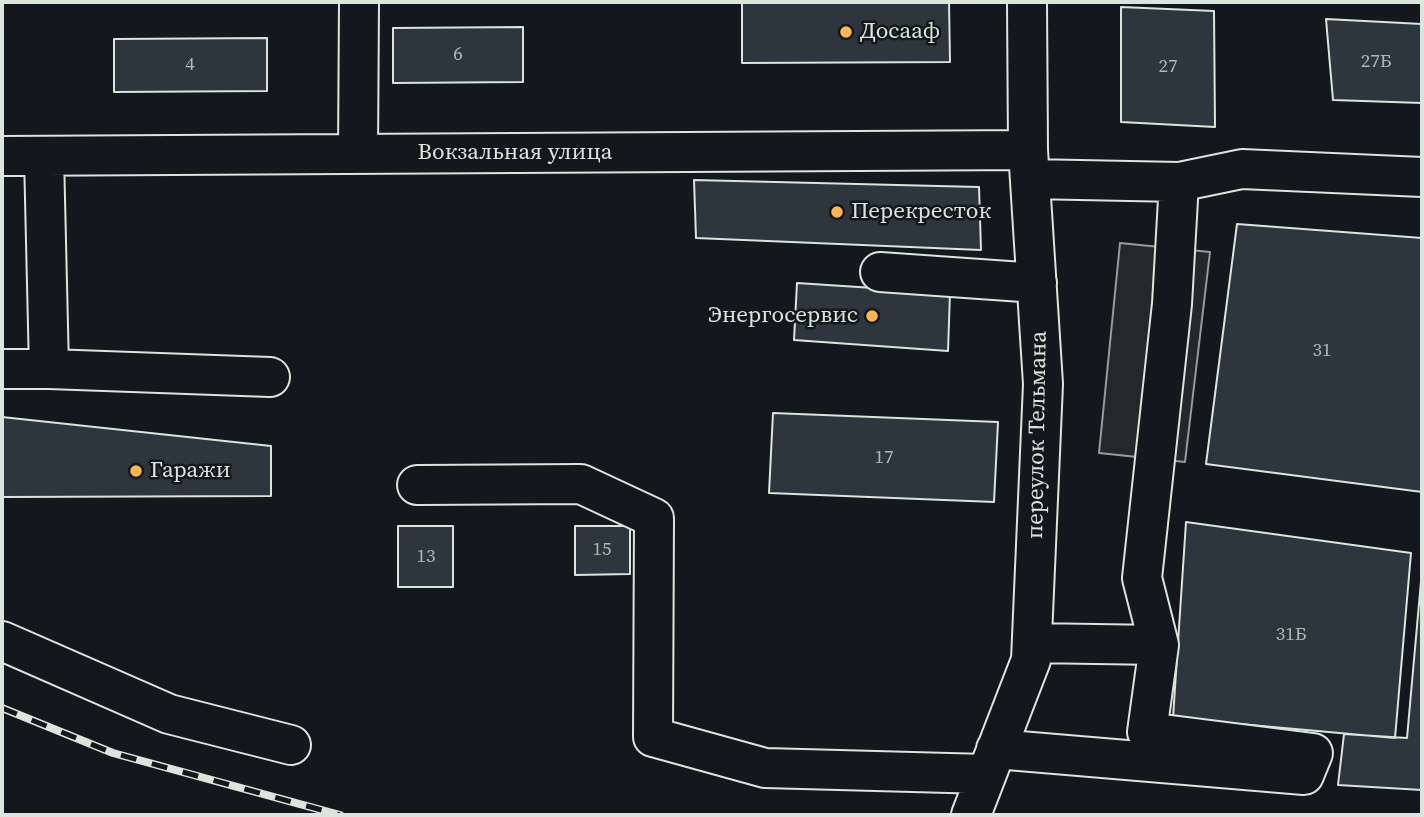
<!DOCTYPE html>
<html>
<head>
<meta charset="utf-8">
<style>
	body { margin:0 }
	#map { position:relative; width:1424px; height:817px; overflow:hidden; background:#14181c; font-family:"Source Serif 4",serif }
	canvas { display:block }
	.frame { position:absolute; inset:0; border:4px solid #d8e6dc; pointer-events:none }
</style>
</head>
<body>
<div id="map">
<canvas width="1424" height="817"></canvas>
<div class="frame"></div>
</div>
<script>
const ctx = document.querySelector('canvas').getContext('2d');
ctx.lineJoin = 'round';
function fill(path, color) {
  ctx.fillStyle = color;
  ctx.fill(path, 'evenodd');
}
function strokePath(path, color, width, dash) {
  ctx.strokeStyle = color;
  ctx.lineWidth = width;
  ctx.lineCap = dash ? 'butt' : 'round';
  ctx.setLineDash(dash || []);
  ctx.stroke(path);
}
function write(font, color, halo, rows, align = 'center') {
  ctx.font = font + ' "Source Serif 4",serif';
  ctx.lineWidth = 5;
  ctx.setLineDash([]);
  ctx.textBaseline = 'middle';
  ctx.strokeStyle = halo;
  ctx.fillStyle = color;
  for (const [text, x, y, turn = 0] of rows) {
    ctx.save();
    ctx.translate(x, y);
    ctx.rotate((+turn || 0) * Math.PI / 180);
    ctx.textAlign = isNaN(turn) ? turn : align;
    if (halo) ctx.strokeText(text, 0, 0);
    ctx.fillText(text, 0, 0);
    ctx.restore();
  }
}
const parking = new Path2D(`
	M1120 243 1210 252 1185 462 1099 453Z`);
const building = new Path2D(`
	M742 2H949L950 62 742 63Z
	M1121 7 1214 11 1215 127 1121 122Z
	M1326 19 1422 24V103L1333 100Z
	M523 27V82L393 83V28Z
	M267 38V91L114 92V39Z
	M694 180 979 187 981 250 696 238Z
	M1237 224 1422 238V492L1206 464Z
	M797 283 950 293 948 351 794 340Z
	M773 413 998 422 994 502 769 493Z
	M2 417 271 446V496L2 497Z
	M1186 522 1411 553 1395 738 1173 718Z
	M398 526H453V587H398Z
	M575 526H630V574L575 575Z
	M1422 570V790L1338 785 1344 734 1407 738Z`);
const minor = new Path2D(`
	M358 154 359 2
	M2 156 1028 150
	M44 156 49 369 270 377
	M1030 179 1179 182 1242 169 1422 177
	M880 272 1037 283
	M2 369H49
	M417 485 581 484 654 518 653 737 765 768 986 774
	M2 641 169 714 291 745
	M1032 643 1159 645
	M996 749 1304 775 1313 753 1147 732 1159 645 1142 578 1172 304 1179 182
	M971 815 1031 660 1043 384 1028 150 1027 2`);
const rail = new Path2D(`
	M2 708 113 753 340 815`);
const markers = [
	[846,32,7,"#ffb74d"],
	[837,212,7,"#ffb74d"],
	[872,316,7,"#ffb74d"],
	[136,471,7,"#ffb74d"]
];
const numberNames = [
	["6",458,55],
	["27Б",1376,62],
	["4",190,65],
	["27",1168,67],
	["31",1322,351],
	["17",884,458],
	["15",602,550],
	["13",426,557],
	["31Б",1291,635]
];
const poiNames = [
	["Досааф",860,32],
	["Перекресток",851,212],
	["Энергосервис",858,316,"right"],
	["Гаражи",150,471]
];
const streetNames = [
	["Вокзальная улица",515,153],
	["переулок Тельмана",1038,435,-89]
];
fill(parking, '#24282b');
strokePath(parking, '#939e99', 2);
fill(building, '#2c363c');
strokePath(building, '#d8e6dc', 2);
strokePath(minor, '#d8e6dc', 42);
strokePath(minor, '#14181c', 38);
strokePath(rail, '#d8e6dc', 8);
strokePath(rail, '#14181c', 5, [16]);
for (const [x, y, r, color] of markers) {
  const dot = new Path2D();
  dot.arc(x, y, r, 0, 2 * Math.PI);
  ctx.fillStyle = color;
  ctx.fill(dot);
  strokePath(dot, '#14181c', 2.5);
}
write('19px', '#adbab4', null, numberNames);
write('23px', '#d8e6dc', '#14181c', poiNames, 'left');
write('23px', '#d8e6dc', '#14181c', streetNames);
</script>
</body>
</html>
